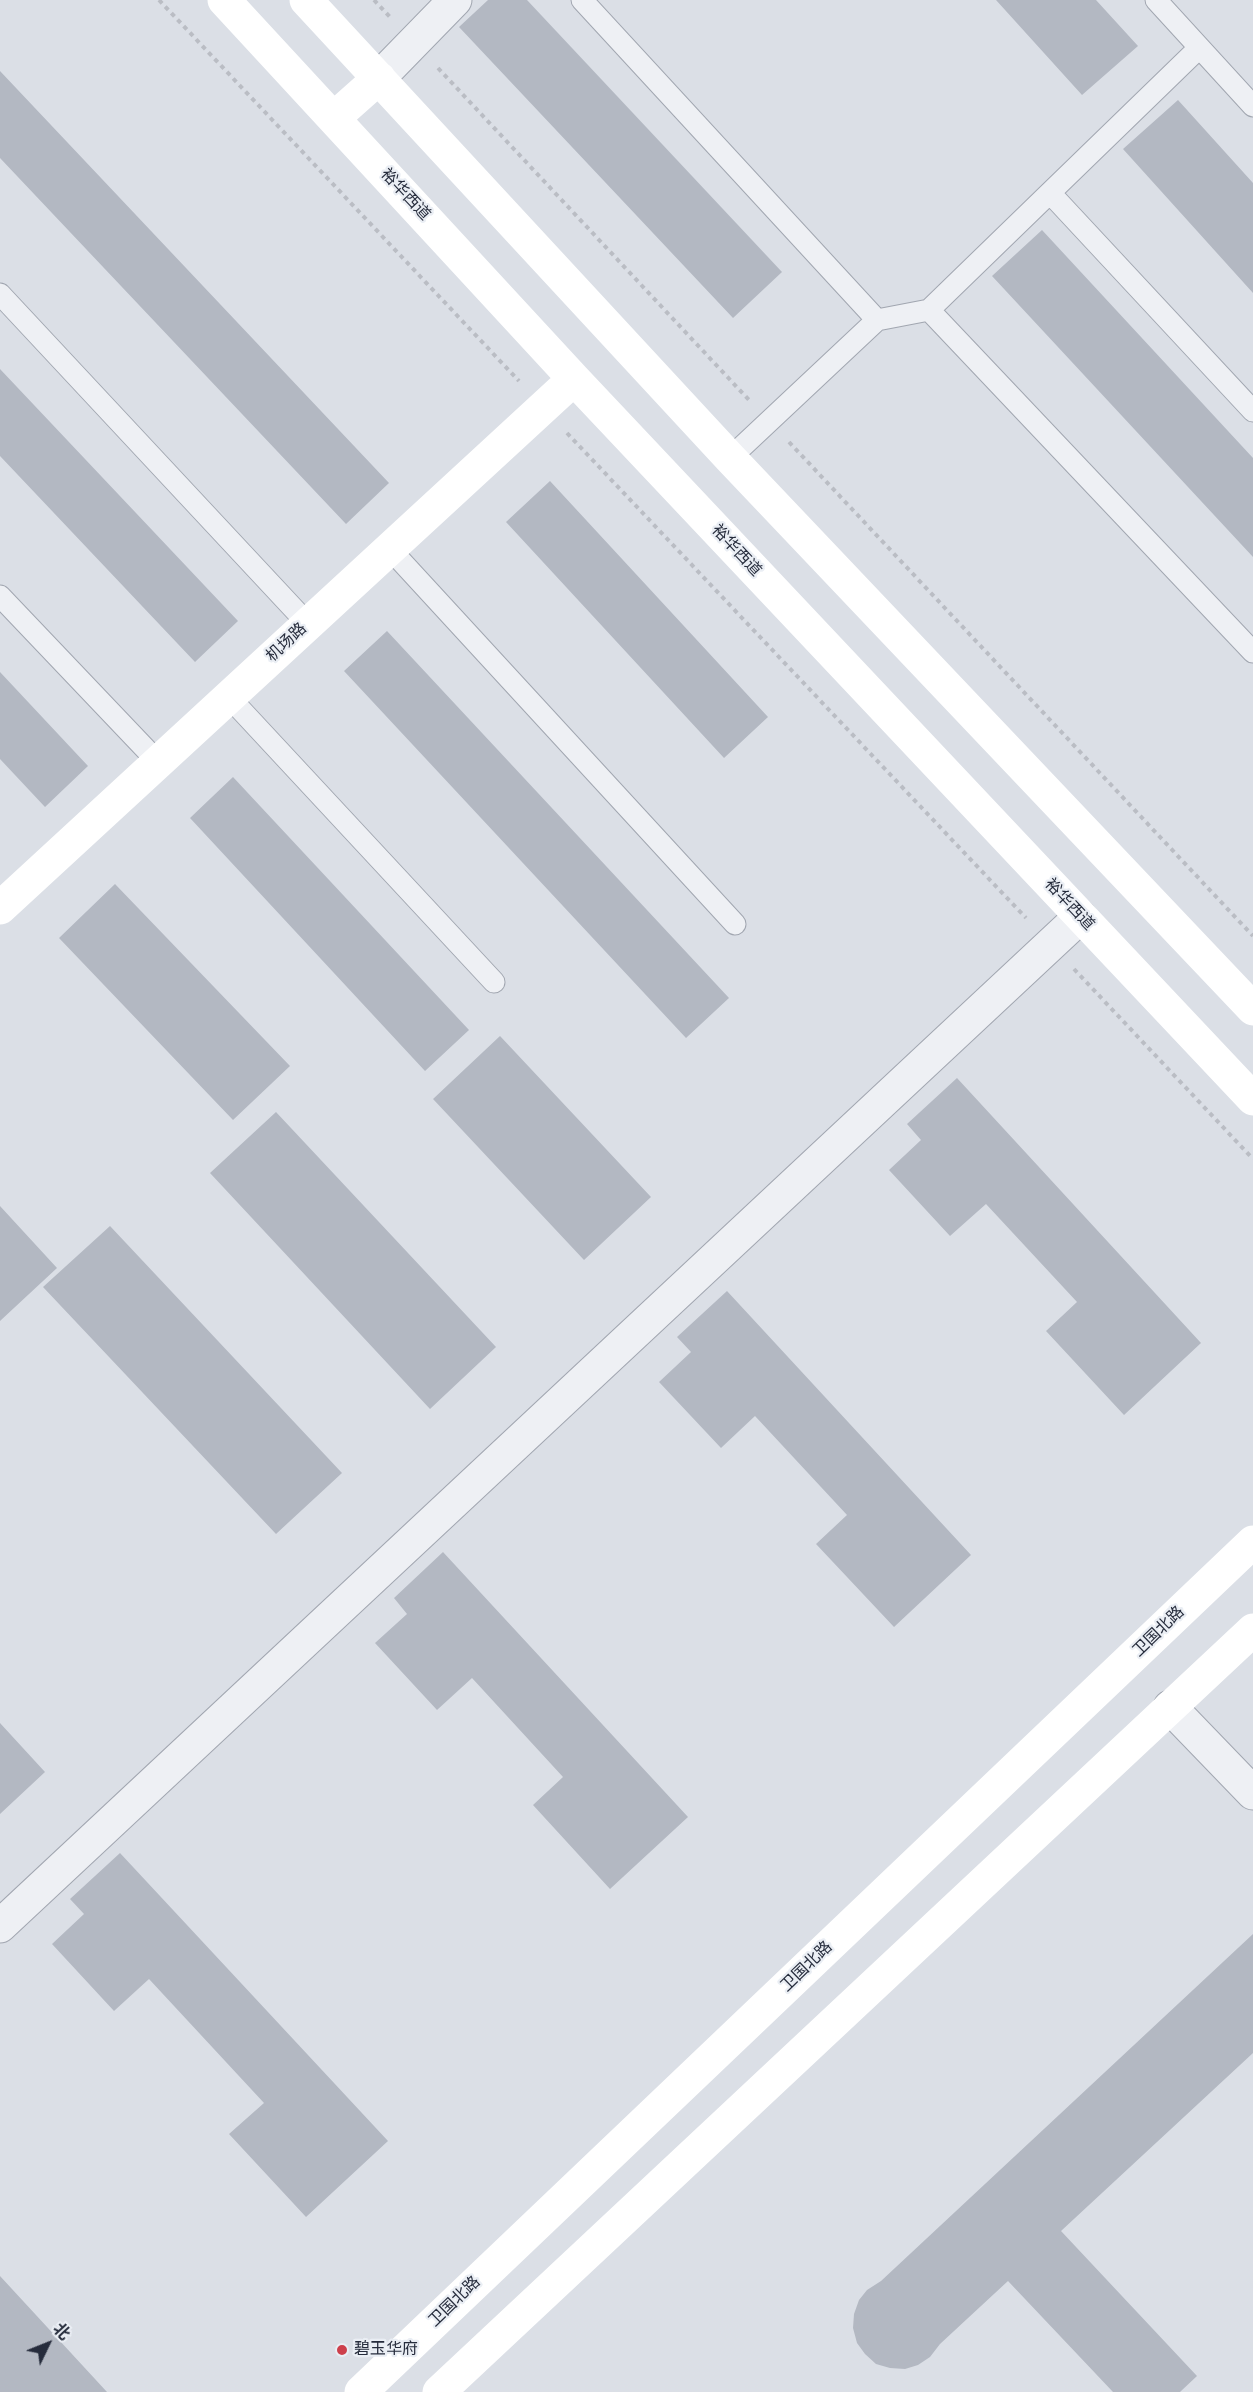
<!DOCTYPE html>
<html>
<head>
<meta charset="utf-8">
<style>
	body { margin:0 }
	#map { position:relative; width:1253px; height:2392px; overflow:hidden; background:#dbdfe6; font-family:"Nunito Sans","Noto Sans SC",sans-serif }
	canvas { display:block }
	.north { position:absolute; left:18px; top:2314px; width:60px; height:60px; -webkit-text-stroke:4px #eaeef4; paint-order:stroke; rotate:47deg; font-size:16px; font-weight:700; line-height:24px; text-align:center; color:#262c3c }
	.north::after { content:''; display:block; margin:auto; width:21px; height:27px; background:#262c3c; clip-path:polygon(50% 0,100% 100%,50% 72%,0 100%) }
</style>
</head>
<body>
<div id="map">
<canvas width="1253" height="2392"></canvas>
<div class="north">北</div>
</div>
<script>
const ctx = document.querySelector('canvas').getContext('2d');
ctx.lineJoin = 'round';
function fill(path, color) {
  ctx.fillStyle = color;
  ctx.fill(path, 'evenodd');
}
function strokePath(path, color, width, dash) {
  ctx.strokeStyle = color;
  ctx.lineWidth = width;
  ctx.lineCap = dash ? 'butt' : 'round';
  ctx.setLineDash(dash || []);
  ctx.stroke(path);
}
function write(font, color, halo, rows, align = 'center') {
  ctx.font = font + ' "Nunito Sans","Noto Sans SC",sans-serif';
  ctx.lineWidth = 4.5;
  ctx.setLineDash([]);
  ctx.textBaseline = 'middle';
  ctx.strokeStyle = halo;
  ctx.fillStyle = color;
  for (const [text, x, y, turn = 0] of rows) {
    ctx.save();
    ctx.translate(x, y);
    ctx.rotate((+turn || 0) * Math.PI / 180);
    ctx.textAlign = isNaN(turn) ? turn : align;
    if (halo) ctx.strokeText(text, 0, 0);
    ctx.fillText(text, 0, 0);
    ctx.restore();
  }
}
const building = new Path2D(`
	M488 0H527L782 272 733 318 459 27Z
	M996 0H1096L1138 46 1082 95Z
	M0 71 389 483 346 524 0 158Z
	M1178 100 1253 183V293L1123 149Z
	M1042 230 1253 458V557L992 276Z
	M0 369 238 621 195 662 0 456Z
	M550 481 768 717 724 758 506 522Z
	M387 631 729 998 686 1038 344 671Z
	M0 672 88 766 45 807 0 759Z
	M233 777 469 1030 425 1071 190 818Z
	M115 884 290 1066 233 1120 59 938Z
	M500 1036 651 1197 584 1260 433 1099Z
	M957 1078 1201 1343 1124 1415 1046 1331 1077 1302 986 1204 950 1236 889 1170 921 1140 907 1124Z
	M276 1112 496 1347 430 1409 210 1173Z
	M0 1206 57 1268 0 1321Z
	M110 1226 342 1473 276 1534 43 1287Z
	M727 1291 971 1555 894 1627 816 1544 847 1515 755 1416 721 1448 659 1382 691 1352 677 1337Z
	M443 1552 688 1817 610 1889 533 1805 563 1777 472 1678 437 1710 375 1643 407 1614 394 1598Z
	M0 1723 45 1772 0 1814Z
	M120 1853 388 2141 306 2217 229 2134 264 2103 149 1979 114 2011 52 1944 84 1914 70 1899Z
	M1253 1934V2053L1061 2231 1197 2376 1180 2392H1113L1008 2281 940 2344 930 2357 918 2365 905 2369 890 2368 876 2364 865 2354 857 2343 853 2328 854 2314 859 2300 867 2290 881 2281Z
	M0 2276 107 2392H0Z`);
const path = new Path2D(`
	M159 0 519 381
	M374 0 390 17
	M438 68 749 400
	M567 433 1026 918
	M789 442 1253 936
	M1074 969 1253 1159`);
const lane = new Path2D(`
	M582 0 877 320
	M1156 0 1253 106
	M1051 194 1253 411
	M0 294 308 624
	M929 310 1253 652
	M730 458 877 320 929 310 1199 48
	M390 549 735 924
	M0 596 158 762
	M229 697 494 982`);
const street = new Path2D(`
	M379 78 455 0
	M1170 1707 1253 1793
	M0 1926 1080 917`);
const secondary = new Path2D(`
	M224 0 574 379 1253 1099
	M306 0 730 458 1253 1009
	M334 118 379 78
	M0 908 574 379
	M361 2392 1253 1542
	M439 2392 1253 1630`);
const markers = [
	[342,2350,6,"#cd3f4b"]
];
const streetNames = [
	["裕华西道",405,195,47],
	["裕华西道",736,551,47],
	["机场路",287,643,-43],
	["裕华西道",1069,905,47],
	["卫国北路",1159,1632,-44],
	["卫国北路",807,1967,-44],
	["卫国北路",455,2302,-44]
];
const poiNames = [
	["碧玉华府",354,2350]
];
fill(building, '#b3b8c2');
strokePath(lane, '#a1a6b0', 23);
strokePath(street, '#a1a6b0', 35);
strokePath(path, '#babdc4', 4, [4.5, 4.5]);
strokePath(lane, '#eef0f4', 21);
strokePath(street, '#eef0f4', 33);
strokePath(secondary, '#fff', 33);
for (const [x, y, r, color] of markers) {
  const dot = new Path2D();
  dot.arc(x, y, r, 0, 2 * Math.PI);
  ctx.fillStyle = color;
  ctx.fill(dot);
  strokePath(dot, '#eaeef4', 2);
}
write('16px', '#262c3c', '#eaeef4', streetNames);
write('16px', '#262c3c', '#eaeef4', poiNames, 'left');
</script>
</body>
</html>
